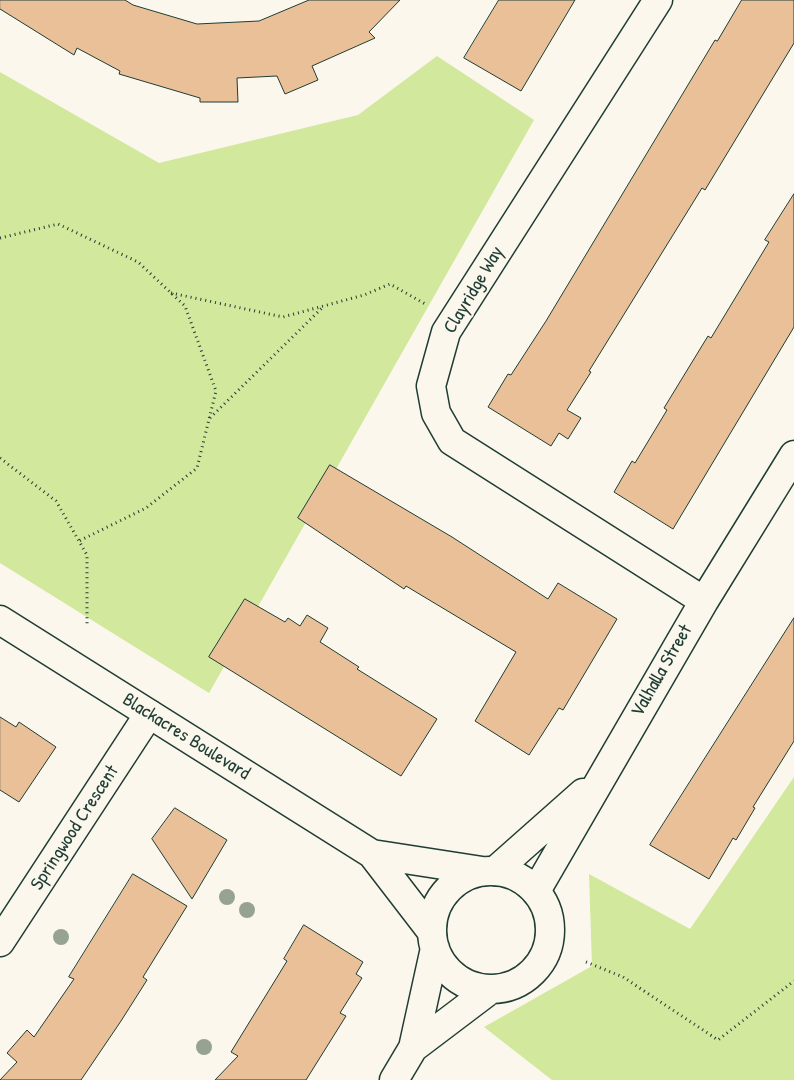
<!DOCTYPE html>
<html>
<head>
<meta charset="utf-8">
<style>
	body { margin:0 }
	canvas { display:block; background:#fbf7ec }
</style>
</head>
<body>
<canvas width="794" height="1080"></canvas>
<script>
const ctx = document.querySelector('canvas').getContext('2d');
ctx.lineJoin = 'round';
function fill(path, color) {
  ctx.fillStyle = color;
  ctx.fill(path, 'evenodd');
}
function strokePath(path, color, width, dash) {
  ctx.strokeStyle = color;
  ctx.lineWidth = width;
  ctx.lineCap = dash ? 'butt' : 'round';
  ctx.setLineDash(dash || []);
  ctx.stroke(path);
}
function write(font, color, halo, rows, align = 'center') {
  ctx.font = font + ' "Patrick Hand",sans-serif';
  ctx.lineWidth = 4;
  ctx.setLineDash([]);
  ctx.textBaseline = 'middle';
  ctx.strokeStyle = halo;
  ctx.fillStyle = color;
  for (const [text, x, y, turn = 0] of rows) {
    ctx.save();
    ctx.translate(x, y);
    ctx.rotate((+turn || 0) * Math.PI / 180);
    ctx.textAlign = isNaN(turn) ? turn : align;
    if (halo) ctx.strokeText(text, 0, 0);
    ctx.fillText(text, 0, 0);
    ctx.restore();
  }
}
const green = new Path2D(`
	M437 56 534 120 209 693 0 563V72L159 163 358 115Z
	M794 777V1080H552L484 1027 592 966 589 874 690 929Z`);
const building = new Path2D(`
	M0 0H125L133 5 197 24 259 21 309 0H400L369 32 375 38 312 66 318 80 285 94 277 76 237 78 238 102H200V98L119 74 120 71 77 48 74 55 0 9Z
	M499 0H575L521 91 464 58Z
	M742 0H794V43L705 190 702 188 589 371 591 372 567 410 581 418 568 439 559 433 551 446 488 407 508 374 511 375 546 321 715 40 717 41Z
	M794 194V327L673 529 614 492 632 461 635 463 667 410 664 408 708 336 711 338 769 242 765 240Z
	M330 465 452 537 548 599 558 583 617 619 563 710 559 708 529 755 475 721 516 652 406 586 404 589 298 518Z
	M245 599 285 622 288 618 300 626 307 615 328 628 320 642 359 667 357 669 437 719 401 776 209 657Z
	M794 618V741L753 807 755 808 736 840 733 838 709 879 650 845Z
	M0 717 16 727 19 722 56 747 19 802 0 790Z
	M175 808 227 840 192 899 152 839Z
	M133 874 187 906 143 977 147 980 121 1021 81 1080H0L17 1062 7 1053 27 1030 34 1037 74 979 69 977Z
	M304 925 363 962 356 974 362 978 340 1013 346 1016 306 1080H215L238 1056 231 1052 287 961 284 959Z`);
const path = new Path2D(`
	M0 238 58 224 138 262 185 306 216 391 197 468 146 508 79 541
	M171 293 283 317 364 295 390 284 427 305
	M210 418 323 307
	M0 458 56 501 87 555V624
	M586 962 623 977 718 1040 794 981`);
const street = new Path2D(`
	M658 0 446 332 431 386 436 413 452 441 704 601
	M495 871 583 793
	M536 891 704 601 794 455
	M0 942 149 714`);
const secondary = new Path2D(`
	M0 620 372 854 432 932
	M372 854 482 871
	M432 930a59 59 0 1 1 118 0a59 59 0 1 1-118 0Z
	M413 1048 491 989
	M394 1080 413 1048 435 948`);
const trees = [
	[227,897],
	[247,910],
	[61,937],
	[204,1047]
];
const streetNames = [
	["Clayridge Way",474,290,-59],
	["Valhalla Street",662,671,-60],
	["Blackacres Boulevard",186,737,32],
	["Springwood Crescent",75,828,-57]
];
fill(green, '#d1e89d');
fill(building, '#eac099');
strokePath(building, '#1f3d34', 1);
strokePath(street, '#1f3d34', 31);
strokePath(secondary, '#1f3d34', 31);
strokePath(path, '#1f3d34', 3, [1, 4]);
strokePath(street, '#fbf7ec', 28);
strokePath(secondary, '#fbf7ec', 28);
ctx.fillStyle = '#96a392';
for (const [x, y] of trees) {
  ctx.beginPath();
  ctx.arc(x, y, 8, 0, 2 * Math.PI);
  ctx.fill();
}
write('19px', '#1f3d34', '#fbf7ec', streetNames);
</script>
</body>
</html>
